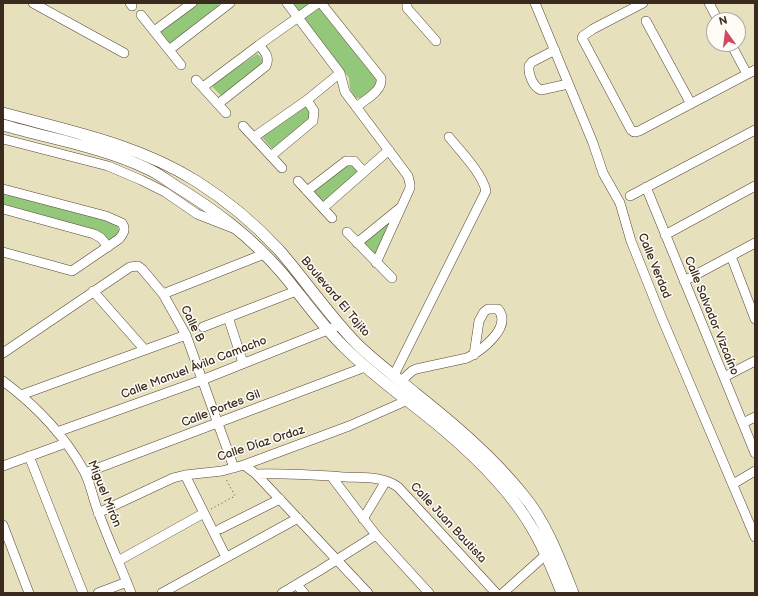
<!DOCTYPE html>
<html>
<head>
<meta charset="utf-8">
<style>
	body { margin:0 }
	#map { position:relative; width:758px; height:596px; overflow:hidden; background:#e7e0bc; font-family:"Balsamiq Sans",sans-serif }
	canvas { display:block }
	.frame { position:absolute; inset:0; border:4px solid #3b2a1e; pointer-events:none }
	.north { position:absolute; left:706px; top:12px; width:40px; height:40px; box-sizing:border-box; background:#fdfcf7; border:1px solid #afa8a0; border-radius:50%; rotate:346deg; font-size:11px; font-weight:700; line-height:16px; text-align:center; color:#3b2a1e }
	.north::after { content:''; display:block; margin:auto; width:14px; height:18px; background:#d1495b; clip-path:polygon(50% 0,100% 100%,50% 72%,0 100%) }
</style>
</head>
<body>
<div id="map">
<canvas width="758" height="596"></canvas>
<div class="frame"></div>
<div class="north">N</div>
</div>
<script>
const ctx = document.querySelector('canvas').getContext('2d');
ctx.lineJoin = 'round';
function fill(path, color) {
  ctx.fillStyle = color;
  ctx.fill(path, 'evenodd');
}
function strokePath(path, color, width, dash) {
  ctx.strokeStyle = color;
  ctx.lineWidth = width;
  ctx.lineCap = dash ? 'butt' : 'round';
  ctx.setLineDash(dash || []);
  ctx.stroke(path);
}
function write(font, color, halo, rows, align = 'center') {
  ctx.font = font + ' "Balsamiq Sans",sans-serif';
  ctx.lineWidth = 3;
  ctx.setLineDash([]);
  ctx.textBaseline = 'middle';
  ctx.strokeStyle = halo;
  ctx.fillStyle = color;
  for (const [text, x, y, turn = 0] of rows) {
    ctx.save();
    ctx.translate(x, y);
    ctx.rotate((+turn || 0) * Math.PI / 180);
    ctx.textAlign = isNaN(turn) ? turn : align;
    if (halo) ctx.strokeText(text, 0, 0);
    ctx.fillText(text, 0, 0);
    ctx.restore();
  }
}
const green = new Path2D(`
	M195 3H217L221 7 171 48 158 31Z
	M291 3H315L375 78 377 81 376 86 361 98H355L350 89 349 78Z
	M257 54 261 57 263 63 222 97 211 85Z
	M306 102 312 117 274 151 260 135Z
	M346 164H351L358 172 322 204 310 192Z
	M3 190 101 219 118 226 119 232 118 236 110 240 99 231 3 204Z
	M397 212 377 258 362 241Z`);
const path = new Path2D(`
	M211 509 235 496 226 479`);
const minor = new Path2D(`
	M33 3 124 53
	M130 3 132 6
	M287 3 340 73 345 92 408 176 410 184V188L376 263
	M321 3 381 78C383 91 365 100 356 107
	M407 3V8L436 41
	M535 3 593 143 603 173 620 203 631 241 661 316 755 537
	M643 3 593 29 583 36 582 38 631 130 634 132 639 131 755 70
	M709 3 718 20
	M141 15 181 65
	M646 21 691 104
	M154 31 192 3
	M731 44 747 74
	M169 50 230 3
	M555 50 532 62 529 66C528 74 533 87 541 90L568 84
	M196 80 226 113
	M203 87 259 45 318 3
	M218 104 266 66C270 57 265 52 259 45
	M243 126 282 168
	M254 137 307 100 340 73
	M3 139 108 166 141 180 165 192 197 214 233 228
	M271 156 313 121 314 111 307 100
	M298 181 332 218
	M646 187 755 453
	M3 189 106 216 122 223C126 229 124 233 119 239L72 271 3 252
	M307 191 346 161H354L364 172
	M630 196 755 130
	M323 208 389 150
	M3 209 94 234 101 238 108 247
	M347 232 392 278
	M665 235 755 186
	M357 243 400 208
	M731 256 755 319
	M684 281 755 243
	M93 291 145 350
	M163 294 264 254
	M228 317 243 363
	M203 327 296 291
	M3 353 130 267 138 266 142 269 163 294 186 335 234 468
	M394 375 486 191C482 173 461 152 449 137
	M724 377 755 361
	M3 381C35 405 65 436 84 471 91 484 93 500 99 514 109 541 121 567 131 593
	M401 381 412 371 416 369 467 358C481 351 513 327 498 309H488L484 312 479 321 474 355
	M21 395 186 335
	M743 423 755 417
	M57 432 202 380 340 325
	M29 456 83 593
	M244 465 256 474 368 593
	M3 466 66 443
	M85 473 365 367
	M256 474C286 473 315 475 345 477 362 478 384 476 398 487L496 593
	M185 475 226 557
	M331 476 376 535 429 593
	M733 484 755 471
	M98 513 173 478 185 475 222 471 244 465 349 426 408 400
	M363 519 386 481
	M3 525 29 593
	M220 529 280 499
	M118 561 204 513
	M297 585 304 593
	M98 593 127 582
	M162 593 298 518
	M282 593 319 571 376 535
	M503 593 550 551`);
const major = new Path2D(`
	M3 113C69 131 137 144 196 181 226 200 255 224 279 250 305 280 328 314 356 343 374 361 395 376 415 393 454 424 493 457 524 496 547 524 560 560 573 593
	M3 125C51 139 102 147 148 169 157 173 165 179 174 185 215 210 250 236 282 273 303 298 321 325 345 348 375 378 411 402 444 430 477 458 510 490 532 528 545 549 553 571 562 593`);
const streetNames = [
	["Calle Verdad",654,266,68],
	["Boulevard El Tajito",335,297,50],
	["Calle Salvador Vizcaíno",711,316,68],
	["Calle B",192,324,64],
	["Calle Manuel Ávila Camacho",194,368,-21],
	["Calle Portes Gil",221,409,-21],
	["Calle Díaz Ordaz",261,444,-18],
	["Miguel Mirón",104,494,68],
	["Calle Juan Bautista",448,523,47]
];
fill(green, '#93c779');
strokePath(minor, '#554536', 10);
strokePath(major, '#554536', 12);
strokePath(path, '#554536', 1, [1, 3]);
strokePath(minor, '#fff', 9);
strokePath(major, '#fff', 11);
write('12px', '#3b2a1e', '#fdfcf7', streetNames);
</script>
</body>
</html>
